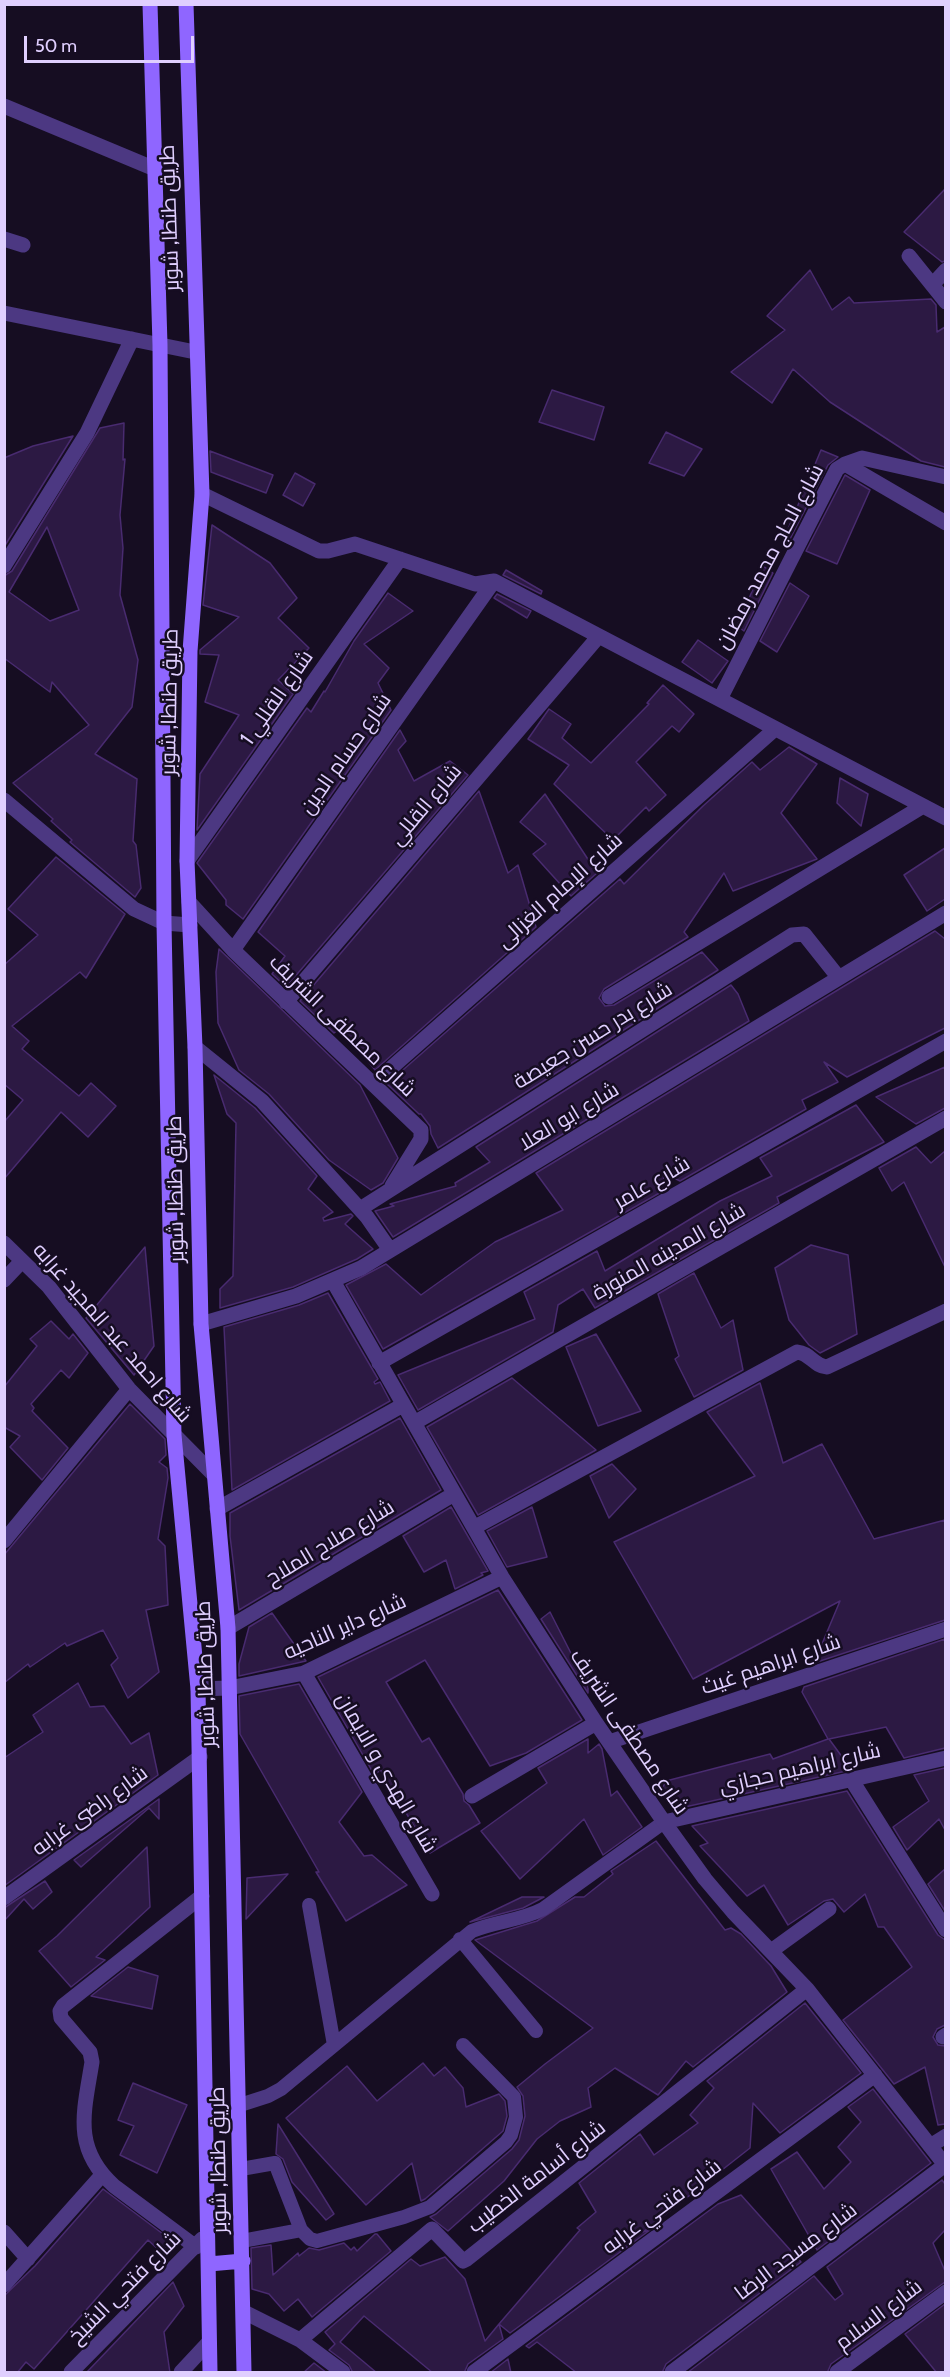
<!DOCTYPE html>
<html>
<head>
<meta charset="utf-8">
<style>
	body { margin:0 }
	#map { position:relative; width:950px; height:2377px; overflow:hidden; background:#160d22; font-family:Cabin,sans-serif }
	canvas { display:block }
	.frame { position:absolute; inset:0; border:6px solid #e0cfff; pointer-events:none }
	.scale { position:absolute; left:24px; top:36px; width:170px; height:27px; box-sizing:border-box; border:3px solid #e0cfff; border-top:0; padding-left:8px; font-size:18px; line-height:21px; white-space:nowrap; color:#e0cfff; -webkit-text-stroke:4px #160d22; paint-order:stroke }
</style>
</head>
<body>
<div id="map">
<canvas width="950" height="2377"></canvas>
<div class="frame"></div>
<div class="scale">50 m</div>
</div>
<script>
const ctx = document.querySelector('canvas').getContext('2d');
ctx.lineJoin = 'round';
function fill(path, color) {
  ctx.fillStyle = color;
  ctx.fill(path, 'evenodd');
}
function strokePath(path, color, width, dash) {
  ctx.strokeStyle = color;
  ctx.lineWidth = width;
  ctx.lineCap = dash ? 'butt' : 'round';
  ctx.setLineDash(dash || []);
  ctx.stroke(path);
}
function write(font, color, halo, rows, align = 'center') {
  ctx.font = font + ' Cabin,Cairo,sans-serif';
  ctx.lineWidth = 5;
  ctx.setLineDash([]);
  ctx.textBaseline = 'middle';
  ctx.strokeStyle = halo;
  ctx.fillStyle = color;
  for (const [text, x, y, turn = 0] of rows) {
    ctx.save();
    ctx.translate(x, y);
    ctx.rotate((+turn || 0) * Math.PI / 180);
    ctx.textAlign = isNaN(turn) ? turn : align;
    if (halo) ctx.strokeText(text, 0, 0);
    ctx.fillText(text, 0, 0);
    ctx.restore();
  }
}
const building = new Path2D(`
	M945 189V261L942 262 904 232Z
	M810 270 832 310 849 297 854 303 931 299 936 305 937 332 945 327V467L921 461 830 402 793 369 772 403 731 372 785 330 767 316Z
	M552 390 604 407 594 440 539 422Z
	M124 423 123 460 125 459 120 515 123 548 120 595 138 660 132 707 95 754 137 779 133 841 136 845 141 888 135 897 70 842 72 840 51 821 53 819 13 783 89 725 52 682 50 692 4 658V576L12 571 100 428ZM47 527 79 610 50 621 9 592Z
	M666 432 702 449 684 476 649 463Z
	M73 436 4 547V458L33 446Z
	M821 450 838 457 828 465 788 543 783 541Z
	M210 451 273 475 266 493 211 472Z
	M295 473 315 484 303 506 283 495Z
	M845 475 870 490 837 564 806 551Z
	M212 525 270 563 297 598 278 618 309 648 278 680 293 694 197 830 200 774 239 715 205 702 219 655 200 654V650L239 617 203 605Z
	M763 566 773 573 744 631 737 626Z
	M506 570 542 591 541 594 503 575Z
	M790 583 809 596 777 652 760 641Z
	M388 593 413 611 364 644 389 668 378 683 391 710 243 919 226 905V900L197 863 307 708 311 712 324 691 325 692 354 641Z
	M497 594 531 611 527 618 494 598Z
	M698 640 728 661 712 683 682 662Z
	M663 685 694 714 679 732 672 726 636 762 666 795 649 811 646 807 613 840 554 784 569 765 528 739 549 709 571 724 562 738 591 763 649 704 647 703Z
	M400 730 406 741 398 750 414 781 450 761 468 775 286 987 272 974 285 956 258 932Z
	M789 747 817 764 781 813 817 859 733 891 724 873 684 932 688 937 604 989 599 998 605 1006 614 1005 702 952 718 970 438 1148 431 1134 430 1126 421 1114H419L387 1084 620 879 624 884 703 806 752 762 760 770Z
	M840 778 868 794 861 826 837 803Z
	M479 791 508 873 518 865 536 927 375 1070 341 1028 334 1033 300 1001Z
	M545 794 597 873 571 896 533 854 546 844 520 822Z
	M945 848V899L927 911 904 875Z
	M56 857 125 914 86 978 80 972 12 1026 29 1041 22 1049 79 1096 91 1083 116 1106 88 1137 61 1112 4 1179V1122L23 1100 4 1084V965L38 935 8 909Z
	M935 931 945 939V1028L847 1077 824 1062 838 1082 802 1100 806 1109 680 1181 664 1173 663 1191 383 1349 346 1285 386 1264 421 1295 495 1242 563 1210 536 1173Z
	M219 949 360 1085 398 1158 383 1183 371 1190 329 1160 269 1094 239 1070 218 1023 216 972Z
	M731 985 738 994 749 1021 393 1237 375 1211 394 1206 390 1204 456 1186 455 1183 490 1162 476 1147Z
	M945 1067V1108L916 1124 876 1097Z
	M214 1075 255 1108 317 1176 308 1189 333 1212 323 1218 324 1221 351 1214 353 1216 345 1224 373 1249 357 1259 293 1287 220 1308V1289L233 1276 236 1123 227 1114Z
	M856 1105 884 1142 777 1197 779 1203 595 1308 583 1289 558 1305 553 1332 418 1410 398 1375 535 1319 524 1292 597 1251 605 1271 720 1201 772 1176 760 1158Z
	M916 1147 931 1163 945 1151V1267L904 1182 892 1191 879 1168Z
	M811 1245 848 1255 857 1334 820 1353 809 1345 789 1320 775 1268Z
	M145 1247 154 1346 134 1375 86 1318Z
	M694 1273 721 1328 733 1320 743 1370 694 1397 675 1359 679 1356 658 1294Z
	M328 1293 378 1379 374 1382 375 1384 380 1382 390 1401 232 1490 224 1327 299 1305Z
	M51 1321 69 1339 73 1334 88 1353 69 1378 61 1370 31 1404 34 1408 32 1411 68 1448 42 1480 10 1447 20 1436 4 1427V1387L37 1346 30 1339Z
	M596 1334 641 1411 598 1426 566 1347Z
	M512 1378 596 1450 478 1515 427 1427Z
	M760 1383 783 1463 822 1444 874 1539 945 1520V1620L814 1663 840 1601 693 1679 614 1542 755 1476 707 1412Z
	M130 1404 165 1439 166 1455 159 1462 167 1468 168 1478 158 1539 165 1546 168 1605 146 1610 159 1672 128 1698 111 1665 118 1658 103 1630 67 1646 65 1643 30 1667 28 1664 4 1683V1555Z
	M400 1418 441 1490 239 1610 230 1536V1513Z
	M612 1464 636 1489 609 1518 590 1476Z
	M451 1507 488 1571 481 1573 483 1575 455 1589 446 1560 424 1572 403 1536Z
	M532 1507 547 1557 507 1567 487 1531Z
	M498 1590 582 1720 526 1753 490 1766 425 1660 386 1682 422 1742 429 1738 463 1794 464 1801 469 1805 480 1823 430 1853 380 1769 375 1776 318 1677Z
	M550 1612 581 1673 588 1670V1693L541 1619Z
	M272 1613 306 1661 239 1676V1664L249 1627Z
	M945 1639V1748L904 1758 886 1727 829 1739 851 1769 846 1771 676 1809 660 1793 666 1781 770 1754 773 1759 828 1739 802 1692 804 1687Z
	M78 1683 90 1707 104 1706 131 1744 149 1733 158 1775 4 1886V1758L43 1732 33 1715Z
	M299 1684 362 1792 339 1822 364 1856 372 1855 407 1885 346 1921 316 1872H319L240 1734 239 1696Z
	M588 1739V1753L599 1744 602 1749 611 1796 617 1791 642 1827 603 1855 584 1819 520 1879 481 1831 547 1783 538 1768Z
	M945 1768V1830L939 1819 907 1850 893 1827 929 1801 914 1775Z
	M847 1791 938 1935 945 1940V2025L937 2029 933 2037 938 2045 945 2046V2124L938 2125 925 2067 894 2084 843 2020 912 1967 884 1927H878L865 1894 844 1912 833 1899 824 1901 788 1925 764 1885 747 1896 700 1846 708 1843 692 1826Z
	M159 1799V1819L149 1808 81 1867 74 1860Z
	M656 1841 725 1930 731 1928 741 1934 771 1966 787 1992 693 2067 686 2061 658 2095 615 2068 588 2088 591 2107 560 2121 537 2139 504 2181 448 2231 430 2217 436 2214 512 2149 519 2140 525 2116 523 2096 517 2087 545 2064 593 2028 475 1940 537 1921 575 1897H584L613 1874 611 1871Z
	M147 1847 150 1907 96 1957 105 1960 71 1987 39 1951 57 1936Z
	M945 1869V1911L928 1884Z
	M288 1874 246 1919 247 1878Z
	M45 1881 52 1892 33 1909 24 1899 4 1921V1908Z
	M522 1897H544L523 1908 470 1922Z
	M128 1967 158 1976 152 2009 91 1996Z
	M805 2003 861 2073 780 2133 753 2103 750 2148 643 2232 650 2230 510 2333 499 2324 580 2230 577 2228 596 2212 579 2183 640 2134 654 2155 698 2123 690 2115 714 2088 707 2081Z
	M423 2063 434 2076 445 2067 463 2088 466 2107 499 2094 505 2101 507 2116 503 2131 425 2199 421 2201 412 2163 366 2205 286 2118 347 2066 377 2101Z
	M133 2083 187 2105 157 2173 120 2155 134 2126 118 2120Z
	M873 2089 931 2163 817 2250 771 2169 797 2152 824 2189 851 2162 838 2147 861 2122 848 2107Z
	M278 2124 334 2214 326 2220 292 2182 283 2159 276 2154Z
	M942 2180 945 2184V2230L933 2243 945 2271V2282L831 2364 827 2373H687L814 2276 835 2300 843 2294 827 2267Z
	M103 2189 171 2240 162 2253 148 2240 34 2369 26 2362 17 2373H4V2296L35 2266Z
	M741 2195 801 2262 666 2364 662 2373H577L537 2342 529 2348 526 2346 718 2204Z
	M375 2234H377L391 2251 312 2317 298 2299 284 2311 269 2294 252 2289 251 2248 271 2245 273 2275 298 2253 299 2256 309 2248 319 2250 344 2243 351 2250 354 2247 357 2251Z
	M445 2257 465 2279 485 2341 499 2324 503 2339 468 2364 464 2373H433L364 2316 340 2342 377 2373H353L349 2365 329 2350 335 2344 325 2332 411 2259 420 2266Z
	M173 2282 184 2306 164 2332 170 2373H86Z
	M945 2304V2373H937L905 2334Z
	M508 2359 511 2373H490Z
	M314 2363 327 2373H303Z`);
const lane = new Path2D(`
	M309 1905 334 2045
	M460 1939 536 2031
	M240 2105 268 2096 281 2089 472 1931C496 1921 520 1921 543 1909L664 1822
	M241 2169 275 2163 301 2230 310 2239 317 2241 404 2217 430 2207 506 2142 511 2135 516 2117 514 2097 463 2045
	M242 2241 301 2230`);
const street = new Path2D(`
	M4 106 155 169
	M4 239 23 245
	M909 256 946 302
	M933 284 946 270
	M4 313 195 352
	M845 464 946 523
	M202 494 319 551H328L355 544 475 584 494 581 946 818
	M4 566 87 433 132 339
	M720 699 837 469 845 464 862 458 946 477
	M4 800 134 909 164 923 190 925
	M187 861 400 559
	M189 902 233 950 421 1130V1139L392 1186
	M233 950 494 581
	M609 997 923 806
	M286 1002 599 636
	M195 1047 262 1101 367 1217 390 1250
	M373 1084 775 729
	M360 1209 792 935 804 934 839 978
	M4 1243 49 1287 129 1389 214 1475
	M4 1280 22 1261
	M333 1281 502 1577 596 1723 664 1822 705 1879 733 1912 807 1989 946 2166
	M201 1324 296 1296 361 1268 946 913
	M379 1363 946 1041
	M414 1423 946 1118
	M217 1509 403 1405
	M475 1527 797 1352C810 1353 814 1366 827 1367L946 1311
	M4 1541 129 1389
	M228 1628 454 1494
	M304 1673 432 1894
	M198 1689 229 1688 304 1673 502 1577
	M609 1742 946 1629
	M851 1779 946 1930
	M472 1796 596 1723
	M664 1822 946 1758
	M4 1898 200 1757
	M771 1951 829 1909
	M943 2037 946 2035
	M930 2146 946 2136
	M4 2232 28 2259
	M196 2247 114 2186C72 2148 84 2112 92 2062L90 2052 61 2018 60 2011 63 2006 202 1896
	M4 2285 102 2175
	M244 2312 300 2340 343 2372
	M300 2340 432 2229 461 2259 463 2261 467 2259 807 1989
	M71 2372 202 2239
	M181 2372 209 2342
	M474 2372 875 2075
	M672 2372 945 2165
	M837 2372 946 2292`);
const secondary = new Path2D(`
	M150 4 160 345 164 923 174 1435 198 1689 210 2372
	M186 4 202 494 190 651 187 861 195 1047 201 1324 228 1628 244 2372
	M209 2264 243 2261`);
const streetNames = [
	["طريق طنطا, شوبر",170,218,-92],
	["شارع الحاج محمد رمضان",770,557,-62],
	["شارع القللي 1",277,698,-55],
	["طريق طنطا, شوبر",170,702,-89],
	["شارع حسام الدين",346,754,-55],
	["شارع القللي",426,805,-50],
	["شارع الإمام الغزالى",560,891,-42],
	["شارع مصطفى الشريف",342,1026,44],
	["شارع بدر حسن جعيصة",593,1036,-32],
	["شارع ابو العلا",569,1117,-31],
	["شارع عامر",652,1183,-30],
	["طريق طنطا, شوبر",176,1189,-91],
	["شارع المدينه المنورة",669,1252,-30],
	["شارع احمد عبد المجيد غرابه",112,1333,49],
	["شارع صلاح الملاح",330,1543,-31],
	["شارع داير الناحيه",345,1627,-24],
	["شارع ابراهيم غيث",771,1665,-19],
	["طريق طنطا, شوبر",206,1674,-92],
	["شارع مصطفى الشريف",629,1732,56],
	["شارع ابراهيم حجازي",800,1769,-13],
	["شارع الهدي و الايمان",386,1773,60],
	["شارع راضى غرابه",90,1811,-36],
	["طريق طنطا, شوبر",219,2160,-91],
	["شارع أسامة الخطيب",537,2177,-38],
	["شارع فتحي غرابه",662,2207,-37],
	["شارع مسجد الرضا",796,2252,-37],
	["شارع فتحي الشيخ",125,2288,-45],
	["شارع السلام",879,2315,-37]
];
fill(building, '#2c1943');
strokePath(building, '#492b70', 1.5);
strokePath(lane, '#4c3882', 14);
strokePath(street, '#4c3882', 15);
strokePath(secondary, '#8f66ff', 15);
write('21px', '#e0cfff', '#160d22', streetNames);
</script>
</body>
</html>
